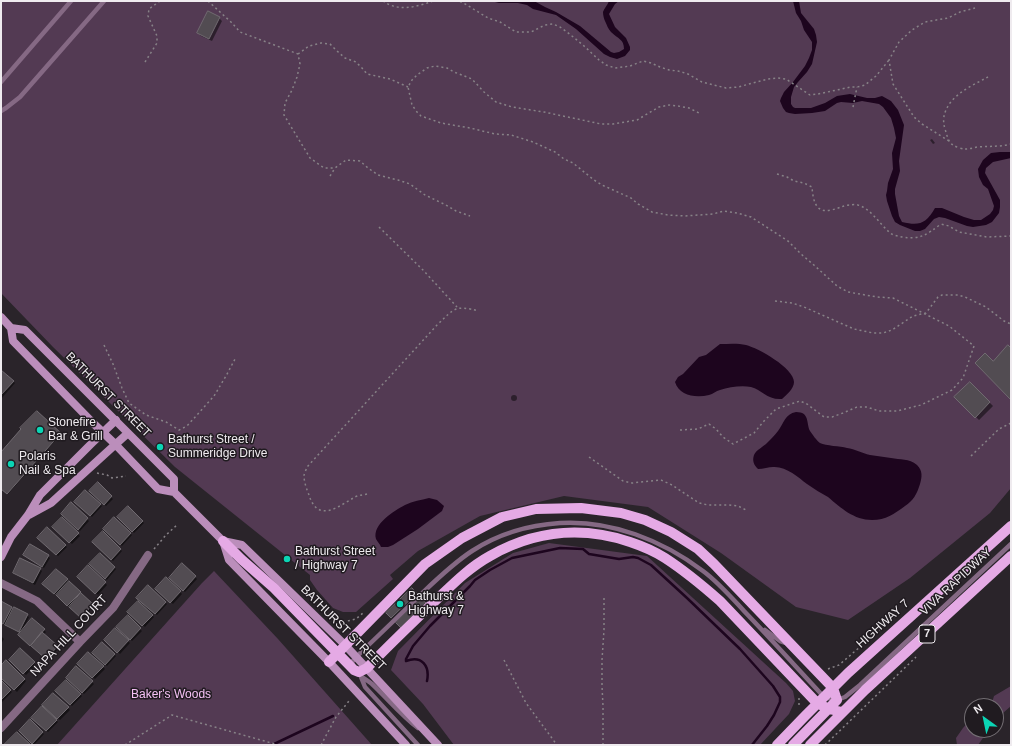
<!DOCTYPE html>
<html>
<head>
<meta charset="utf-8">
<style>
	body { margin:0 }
	#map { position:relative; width:1012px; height:746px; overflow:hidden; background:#2a242a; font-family:Arial,sans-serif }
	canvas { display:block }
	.frame { position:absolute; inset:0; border:2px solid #efebef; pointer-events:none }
	.north { position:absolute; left:964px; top:698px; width:40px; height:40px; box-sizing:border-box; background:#201b20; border:1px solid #736e73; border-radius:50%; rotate:327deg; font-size:11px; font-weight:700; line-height:16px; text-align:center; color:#efebef }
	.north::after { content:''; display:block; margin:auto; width:14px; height:18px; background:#0bd5b5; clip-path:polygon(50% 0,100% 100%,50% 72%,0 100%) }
</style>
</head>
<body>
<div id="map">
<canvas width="1012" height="746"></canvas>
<div class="frame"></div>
<div class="north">N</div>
</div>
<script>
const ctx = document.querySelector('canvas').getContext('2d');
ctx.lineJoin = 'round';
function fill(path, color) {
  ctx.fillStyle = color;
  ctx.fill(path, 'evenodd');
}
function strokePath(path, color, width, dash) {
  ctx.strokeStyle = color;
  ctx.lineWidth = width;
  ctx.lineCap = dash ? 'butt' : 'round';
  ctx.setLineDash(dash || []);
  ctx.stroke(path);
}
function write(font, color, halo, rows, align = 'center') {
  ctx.font = font + ' Arial,sans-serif';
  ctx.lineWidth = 3;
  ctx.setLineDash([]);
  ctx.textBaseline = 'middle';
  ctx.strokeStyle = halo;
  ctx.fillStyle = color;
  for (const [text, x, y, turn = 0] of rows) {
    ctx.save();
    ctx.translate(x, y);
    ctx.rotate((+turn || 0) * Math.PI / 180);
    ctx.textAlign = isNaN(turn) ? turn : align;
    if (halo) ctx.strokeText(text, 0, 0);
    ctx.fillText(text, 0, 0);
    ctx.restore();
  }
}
const green = new Path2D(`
	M1 1H1011V488L990 513 910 578 848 620 796 607 721 553 648 507 564 496 480 516 418 551 390 575 393 579 356 612H343L333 608 317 590 310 580V575L175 467 53 347 1 293Z
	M549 543 647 556 786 683 793 691 795 701 789 714 760 745H454L423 704 391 670 398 651 465 583 513 553Z
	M214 571 278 639 372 745H57L202 583Z
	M1011 686V706L1003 713 996 714V706H991L994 696Z
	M972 718V730H986L985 735 978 745H957L956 738 963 728Z`);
const water = new Path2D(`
	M491 1H534L545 7 556 12 580 26 611 52 614 53 619 52 624 49C624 39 618 39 611 32 608 29 607 25 605 21 604 19 603 15 603 12 604 8 608 5 609 1H619L615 4 609 14 615 27 626 38 630 47V50L625 56 617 59 610 57 604 54 576 29 556 15 533 9 527 5 518 3H499Z
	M793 1H799L801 13 814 29 816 35 817 42 812 64 807 72 798 82 794 87 791 97V104L793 107 795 108H811L825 103 837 96 850 94 867 98H875L882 96 891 101 898 110 904 125 899 161 900 171 895 189V194L899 216 902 222C919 226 926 224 935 208H942L964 217 974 220H981L990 214 993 210 994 206 988 189 983 185 979 177 978 169 983 160 991 153 1000 152H1011V158L993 162 986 168 985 173 1000 200V207L999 213 992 222 986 225 973 227 967 226 945 218 939 217 934 219 925 229 920 231H915L900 225 895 222 892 216 887 201 886 195 887 191 888 183 893 169 892 153 896 138 894 128 891 118 883 107 879 104 862 101 853 103 841 102 837 103 825 111 812 113 795 114 789 113 786 112 783 108 780 101 781 98 784 92 793 82 805 66 809 58 812 50V42L804 30 801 21 796 13Z
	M720 344C728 344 738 343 746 345 758 348 794 368 794 382 794 389 786 395 782 399 767 400 762 390 751 387 742 385 729 387 720 390 716 391 713 394 709 395 696 398 679 396 675 382L678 377 683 374 699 357 706 355Z
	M796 412C810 412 806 423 810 431 812 434 817 441 820 443 826 446 840 446 847 448 855 449 862 453 870 455 877 456 884 457 891 458 900 460 909 458 917 465 923 471 922 477 920 484 917 494 913 501 905 506 894 514 886 520 872 520 854 520 841 508 828 497 821 493 814 489 807 484 798 477 786 466 773 467 769 467 763 469 758 469 754 465 752 461 754 455 756 450 763 447 767 443 771 439 775 435 778 431 784 423 785 414 796 412Z
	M429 498 437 500 444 506 442 511 418 529 393 545 388 547H381C380 544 377 541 376 539 372 524 394 511 405 505 413 501 421 500 429 498Z`);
const shadow = new Path2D(`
	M219 18 222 21 212 41 201 36 198 33Z
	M932 139 935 143 933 144 930 140Z
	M1 371 15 383 1 399Z
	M970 383 993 406 979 420 956 397Z
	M511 398a3 3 0 1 1 6 0a3 3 0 1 1-6 0Z
	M37 412 61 434 8 494 1 488V454Z
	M98 484 113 499 106 506 90 491Z
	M85 492 102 506 92 517 76 502Z
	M71 504 89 521 80 531 62 514Z
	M128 507 144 523 134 533 118 517Z
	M114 518 132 535 122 546 104 529Z
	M62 519 80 536 72 544 54 527Z
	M47 529 67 547 58 556 39 538Z
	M103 533 122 551 113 561 93 542Z
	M30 545 50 558 44 568 24 555Z
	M100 554 116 569 107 580 90 564Z
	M182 565 197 579 185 592 170 578Z
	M88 566 107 585 98 595 78 577Z
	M40 569 42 571 35 585 16 575 14 573Z
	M56 570 94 606 83 619 44 584Z
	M166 578 182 594 173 604 156 589Z
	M148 587 167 604 157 615 138 598Z
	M412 589 417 594 392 618 387 613Z
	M1 602 13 610 14 608 29 617 23 629 32 620 46 632 43 635 59 648 48 660 21 636V633L8 626 5 624V625L1 623Z
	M138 602 154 617 145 627 128 612Z
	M128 617 142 631 132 641 118 627Z
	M115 629 130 643 120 654 105 640Z
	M1 636 4 639 1 644Z
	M102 643 116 656 107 666 93 653Z
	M20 650 36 665 26 675 10 660Z
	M88 653 105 669 95 679 78 664Z
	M6 662 26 681 17 692 1 677V667Z
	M76 667 94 684 84 694 67 678Z
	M1 681 12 692 2 702 1 701Z
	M66 681 82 696 72 706 57 691Z
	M53 694 70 710 60 720 43 705Z
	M42 707 58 722 48 732 32 718Z
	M30 721 44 734 34 745 20 731Z`);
const stream = new Path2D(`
	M427 681C430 666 422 655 406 661V659L413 646 430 626 470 586 475 580 490 570 512 558 560 548 583 549 589 554 619 559 633 557 638 558 651 565 687 598 740 649 773 686 780 697V702L774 715 767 726 752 745
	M272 745 333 716`);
const building = new Path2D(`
	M208 11 220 17 209 39 197 33Z
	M1008 345 1011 348V400L975 363 985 353 993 361Z
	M1 370 14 381 1 395Z
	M970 382 990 402 975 418 954 397Z
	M37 411 61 433 7 494 1 489V452L21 429 20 428Z
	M98 482 112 496 104 505 89 491Z
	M85 490 101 504 90 516 74 502Z
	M71 502 88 518 78 530 61 514Z
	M128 506 143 521 132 532 117 517Z
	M62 517 79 533 69 543 52 527Z
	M114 517 131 533 120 545 103 529Z
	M47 527 66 545 56 555 37 538Z
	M103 531 121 549 111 560 92 542Z
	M30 544 49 555 42 567 23 555Z
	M100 553 115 567 105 579 89 564Z
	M20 558 41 568 33 583 13 573Z
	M182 563 196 576 183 591 169 578Z
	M88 565 106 582 95 594 77 577Z
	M56 569 68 579 54 594 42 584Z
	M166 577 181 591 170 603 155 589Z
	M69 581 81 592 67 606 56 595Z
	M148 585 166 602 155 614 136 598Z
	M412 588 417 593 391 618 386 613Z
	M81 593 93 604 81 618 69 607Z
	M421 598 426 603 401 628 396 623Z
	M1 601 12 607 3 624 1 623Z
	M138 601 153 615 142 626 127 612Z
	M14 607 28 614 19 632 5 625Z
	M128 615 141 628 130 640 116 627Z
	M32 618 45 629 30 646 18 635Z
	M115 628 129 640 117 653 104 640Z
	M42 632 58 646 46 659 31 646Z
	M102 642 115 654 105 665 92 653Z
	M20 648 35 662 23 674 9 660Z
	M88 652 104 666 92 678 77 664Z
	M6 660 25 679 14 690 1 678V666Z
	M76 666 93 681 82 693 66 678Z
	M1 680 11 690 1 700Z
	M66 680 81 694 70 705 55 691Z
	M53 693 69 707 57 719 42 705Z
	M42 706 57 720 46 731 31 718Z
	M30 719 43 732 32 744 19 731Z
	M17 732 31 745H7L5 744Z`);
const path = new Path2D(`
	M208 1 231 22 240 32 298 54 300 64 297 77 292 90 285 103 284 115 310 158 324 168H335L346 160 360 161 368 168 378 175 398 180 410 184 425 195 446 205 456 211 470 216
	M383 1C398 12 417 7 433 1
	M455 1 462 2 488 18 500 22 516 32H531L545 25 553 24 560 27 567 32 583 45 599 60 606 65 615 68 630 66 643 61 651 63 660 67 669 70 678 71 688 74 702 82 726 88 738 87 768 79 778 78 786 79 810 95 818 94 851 87H857L865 85 876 76 889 60
	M298 54 309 46 321 43 330 44 337 51 345 58 356 62 362 68 367 74 390 79 408 87
	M145 62 157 43V36L148 16 149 9 160 1
	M988 77C975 84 959 91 950 103 944 112 942 119 945 129 947 135 948 142 953 145 956 147 962 149 965 149 969 149 973 148 977 147 989 146 1000 147 1011 144
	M853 107 857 87
	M949 141 922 124 914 117 893 84 889 60 899 42 912 30 925 22 948 18 960 12 975 8
	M777 174 787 177 794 181 804 183 812 187C813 199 815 214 831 210 837 209 842 206 849 205 851 205 855 204 858 205 871 209 879 223 888 231 891 235 897 236 902 237 920 240 926 235 941 224L949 226 959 232 987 237 1011 236
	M330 176 335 168
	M379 227 423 270 457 307
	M775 301 792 303 804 307 854 329 873 333H883L892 330 913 316 926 313 938 297 942 295H958L965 297 986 307 1004 321 1011 324
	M104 345 113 364 122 388 129 403 146 415 166 422 179 430 187 426 214 396 226 376 235 359
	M680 430 698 429 709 424 716 429 723 437 733 444 754 433 764 421 776 409 800 401 807 404 824 417H832L843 413 857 407H867L879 411H897L921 405 952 390 963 378 974 346 949 326 893 298 877 297 848 292 837 286 815 266 801 254 788 241 751 217 737 213 724 211 713 214 685 216 668 215 652 212 638 204 631 198 602 185 594 180 573 163 564 159 555 152 533 142 511 135 495 134 470 128 441 123 421 116 417 112 412 105 408 87 412 80 417 75 427 68 435 66 447 68 454 72 472 79 484 92 496 102 512 107 544 112 601 124H613L637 120 659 107 669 105 678 106 689 108 699 113
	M971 456 999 429 1011 423
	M589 457 623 481 632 483 661 480 672 485 699 503 708 505H729L738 506 746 510
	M97 473 107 475 112 478 126 476
	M367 494C363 495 359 495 355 497 339 506 318 524 309 495 307 490 304 482 304 476 304 474 306 470 307 467L438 324C455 308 455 305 479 311
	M154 549 166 535 178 524
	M343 622 356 619 363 613
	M504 660 526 703 557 745
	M828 669 839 665 897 615
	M799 698V708
	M125 745 172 715 275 744 272 745
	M321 745 336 717 349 701
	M603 745V706L602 686V660L604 630V597
	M825 745 916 657`);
const lane = new Path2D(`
	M1 82 71 1
	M1 111 6 108 20 97 104 1
	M765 630 780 641 786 643
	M353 666 352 662 356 657C377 637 397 618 417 598 435 581 452 564 472 551 498 534 529 525 560 523 611 520 662 540 703 571 718 582 731 597 744 611 771 639 797 668 824 697L837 700 845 697 860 685 1011 544
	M356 672C361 677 367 680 372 684 387 698 401 715 418 728
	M361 677 365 687 418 745`);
const street = new Path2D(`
	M1 583 37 601 80 642
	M1 728 80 642 113 608 148 555`);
const secondary = new Path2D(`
	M1 317 11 328 13 341 93 423 115 444 158 489 174 492 223 541 229 560 329 662 406 745
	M11 328 25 330 174 479V492
	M29 515 51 503 128 433
	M223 541 242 545 345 645 438 745
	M1 557 11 537 28 515 40 495 92 443 116 420`);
const primary = new Path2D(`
	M223 541 241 559 274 588 354 670 359 672 367 668C388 646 410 625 432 604 450 587 468 568 490 556 534 531 582 526 630 542 642 546 654 551 665 558 685 571 703 586 720 601L817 703 829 709 842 712
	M329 662 425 564 462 538 502 517 536 509 581 508 621 513 645 520 671 532 698 549 714 564 833 688 837 700 793 745
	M777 745 805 716 848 673 1011 526
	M810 745 865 690 1011 556`);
const markers = [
	[40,430,4,"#0bd5b5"],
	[160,447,4,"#0bd5b5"],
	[11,464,4,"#0bd5b5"],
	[287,559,4,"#0bd5b5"],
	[400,604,4,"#0bd5b5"]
];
const shields = [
	[927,634,16]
];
const shieldNames = [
	["7",927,634]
];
const streetNames = [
	["BATHURST STREET",108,395,45],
	["VIVA RAPIDWAY",956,582,-43],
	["HIGHWAY 7",883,624,-42],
	["BATHURST STREET",343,628,45],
	["NAPA HILL COURT",69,636,-47]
];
const poiNames = [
	["Stonefire",48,423],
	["Bar & Grill",48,437],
	["Bathurst Street /",168,440],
	["Summeridge Drive",168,454],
	["Polaris",19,457],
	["Nail & Spa",19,471],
	["Bathurst Street",295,552],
	["/ Highway 7",295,566],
	["Bathurst &",408,597],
	["Highway 7",408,611]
];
const parkNames = [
	["Baker's Woods",171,695]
];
fill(green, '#533a53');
fill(water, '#1d051e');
fill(shadow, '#0007');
strokePath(stream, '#1d051e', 2.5);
fill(building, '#524c52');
strokePath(building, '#706a70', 1);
strokePath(path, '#878287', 1.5, [2, 3]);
strokePath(lane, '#856984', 4.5);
strokePath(street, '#856984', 8);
strokePath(secondary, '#bb8ebb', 8);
strokePath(primary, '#e5aae5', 10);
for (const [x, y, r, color] of markers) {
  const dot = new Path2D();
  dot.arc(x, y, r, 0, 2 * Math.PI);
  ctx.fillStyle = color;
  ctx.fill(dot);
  strokePath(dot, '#201b20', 1.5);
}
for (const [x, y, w] of shields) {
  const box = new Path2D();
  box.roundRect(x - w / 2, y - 9, w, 18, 3);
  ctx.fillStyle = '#201b20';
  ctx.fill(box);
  strokePath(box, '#efebef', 1);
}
write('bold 11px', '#efebef', null, shieldNames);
write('12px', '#efebef', '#201b20', streetNames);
write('12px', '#efebef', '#201b20', poiNames, 'left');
write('12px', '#f5c1f5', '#201b20', parkNames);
</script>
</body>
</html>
